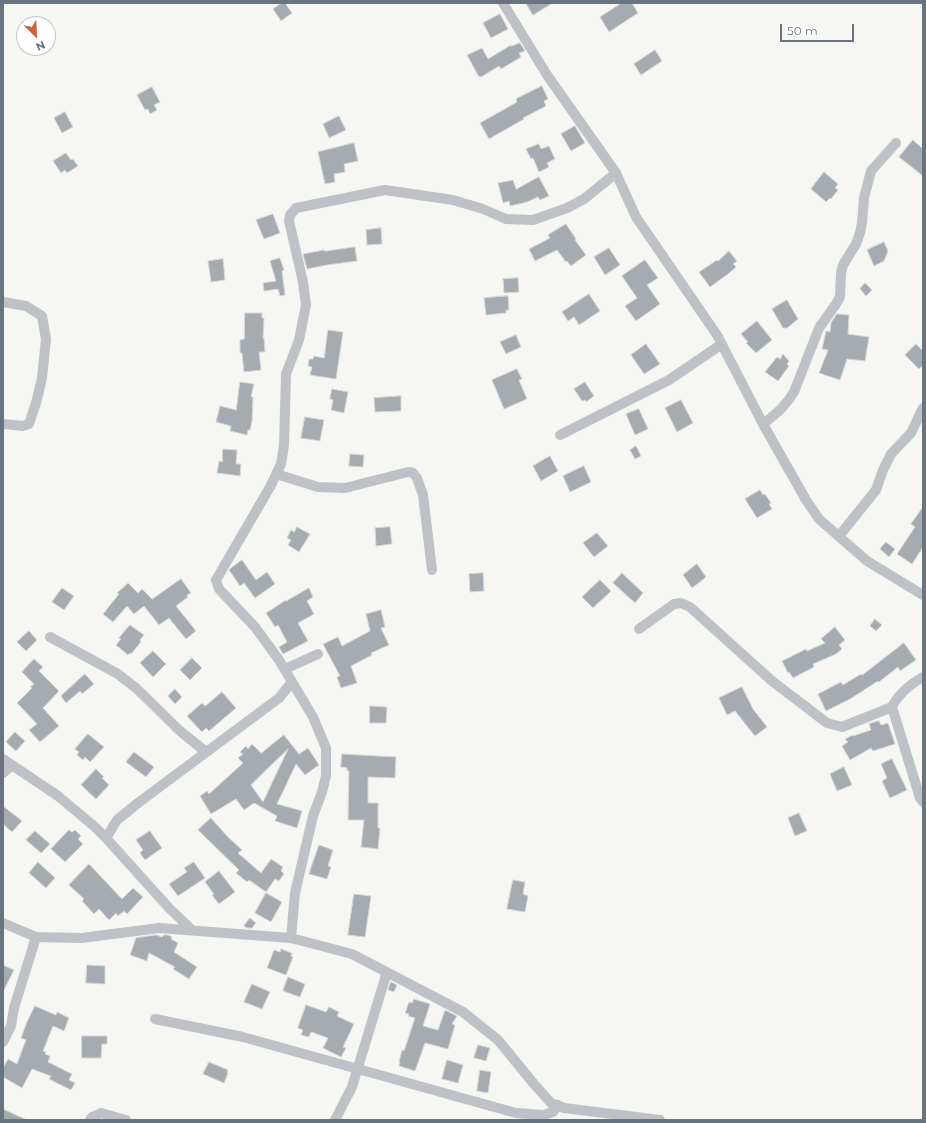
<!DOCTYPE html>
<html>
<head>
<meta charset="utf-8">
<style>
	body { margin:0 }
	#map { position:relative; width:926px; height:1123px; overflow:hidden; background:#f6f6f3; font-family:Montserrat,sans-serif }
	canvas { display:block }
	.frame { position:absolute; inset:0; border:4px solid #687581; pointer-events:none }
	.north { position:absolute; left:16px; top:16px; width:40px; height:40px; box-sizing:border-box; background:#fff; border:1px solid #c3c8cd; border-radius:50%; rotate:156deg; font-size:11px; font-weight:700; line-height:16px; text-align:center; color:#687581 }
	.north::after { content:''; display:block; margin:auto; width:14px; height:18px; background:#cf603b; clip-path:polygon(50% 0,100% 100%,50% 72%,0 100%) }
	.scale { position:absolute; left:780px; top:24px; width:74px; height:18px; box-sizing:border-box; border:2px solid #687581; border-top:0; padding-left:5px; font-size:12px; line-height:14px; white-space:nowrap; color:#687581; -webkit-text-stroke:3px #fff; paint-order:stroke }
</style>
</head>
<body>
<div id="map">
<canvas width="926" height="1123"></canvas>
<div class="frame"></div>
<div class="north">N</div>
<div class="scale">50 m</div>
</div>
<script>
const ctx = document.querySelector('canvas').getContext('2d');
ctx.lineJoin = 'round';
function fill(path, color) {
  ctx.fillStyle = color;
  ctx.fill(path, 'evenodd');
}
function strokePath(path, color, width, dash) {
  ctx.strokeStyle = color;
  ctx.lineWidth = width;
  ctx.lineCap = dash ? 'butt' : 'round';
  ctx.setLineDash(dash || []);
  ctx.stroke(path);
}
const building = new Path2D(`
	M282 3H285L292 13 281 21 273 9Z
	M526 3H553L533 15Z
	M622 3H632L638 13 609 32 600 17Z
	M500 14 508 29 491 38 483 23Z
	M520 43 525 51 519 53 521 57 501 69 499 66 481 77 480 76 479 77 467 55 482 48 488 59 511 45V46Z
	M655 50 662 61 641 75 634 64Z
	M542 86 548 99 544 101 546 106 523 118 524 119 489 139 480 123 517 102 516 99Z
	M152 87 160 102 154 105 157 110 150 114 148 109 145 110 137 95Z
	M65 112 73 127 62 133 54 118Z
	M339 116 346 130 329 138 323 124Z
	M575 126 585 143 571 151 561 134Z
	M913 140 923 149V176L899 157Z
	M354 143 358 161 344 164 345 172 334 174 335 182 325 184 318 152Z
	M539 144 541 149 549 146 555 159 547 163 549 167 539 172 533 158 531 159 526 149Z
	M66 153 71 160 73 159 78 166 67 173 65 170 61 173 53 161Z
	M824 172 838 184 835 188 838 190 831 199 830 198 826 202 811 189Z
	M539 177 549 196 540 200 538 197 527 202 510 206 509 201 503 203 498 183 513 180 516 189Z
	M273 214 280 233 264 239 256 220Z
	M566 224 576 239 575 240 586 255 571 266 567 261 566 262 557 250 535 261 529 249 550 238 548 235Z
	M381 228 382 244 367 245 366 230Z
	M884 242 888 251 884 261 874 266 867 250Z
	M355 247 357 261 327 265 307 269 303 254 324 250 325 251Z
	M609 248 620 265 605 275 594 257Z
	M729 251 737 261 733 264 736 267 728 274 710 287 699 272 717 260 718 261Z
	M280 258 284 270 282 271 285 295 280 296 278 289 264 291 263 283 276 281 270 261Z
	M223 259 225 280 211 282 208 261Z
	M645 260 658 278 647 285 660 304 636 321 625 306 637 298 622 276Z
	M518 278 519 292 504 293 503 279Z
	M865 283 872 290 866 296 860 289Z
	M589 294 600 311 579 325 574 317 568 321 562 312Z
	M508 296 509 310H506V313L486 315 484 298Z
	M787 300 798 319 787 328H783L772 309Z
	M245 313H262V318H264L263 339 264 338 265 352H259L261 370 244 372 242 353H240V340L244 339Z
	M837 314 849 315 848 334 869 337 865 361 847 359 840 380 819 373 828 350 822 349 826 331 830 332 831 323Z
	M757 321 772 340 756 353 746 343 748 342 741 334Z
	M328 330 343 332 336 379 310 375 312 367 308 366 309 359H313L314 356 324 358Z
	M516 335 521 347 506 354 500 342Z
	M646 344 660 364 644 374 631 355Z
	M916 344 923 351V365L919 369 905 355Z
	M783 354 789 361 787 364 789 366 778 381 765 372 777 357 780 359Z
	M517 369 522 379 519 380 527 399 504 409 492 380Z
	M240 382 254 384 251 397H253L252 421 250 430H248L247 435 230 431 231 426 216 422 220 406 236 410Z
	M585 382 594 396 586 402 585 400 582 401 574 389Z
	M332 389 348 392 344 413 331 410 333 400 330 399Z
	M401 396V411L375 412 374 398Z
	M681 400 693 423 677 432 665 408Z
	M639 409 648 429 635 435 626 414Z
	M305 417 324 420 320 441 301 438Z
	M636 446 641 456 635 459 630 450Z
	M223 449 237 450 236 464H241L240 476 217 473 219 461 222 462Z
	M350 454 364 455 363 467 349 466Z
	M550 456 558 471 541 481 533 466Z
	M584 466 591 482 570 492 563 476Z
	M760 490 763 495 765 494 771 503 769 504 772 509 757 518 745 499Z
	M923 507V547L912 564 897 554 915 527 911 524Z
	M297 527 310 534 299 552 288 545 291 540 287 538 291 530 294 532Z
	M390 527 392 544 376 546 375 528Z
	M597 533 608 546 594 557 583 543Z
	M886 542 895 549 889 557 880 549Z
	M242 560 256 580 267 572 275 584 255 598 244 583 240 586 229 570 231 568Z
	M697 564 706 577 692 588 683 575Z
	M483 573 484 591 470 592 469 574Z
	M622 573 643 593 635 603 613 583Z
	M181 579 191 593 187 595 188 597 176 606 196 631 186 639 169 618 159 625 144 606 134 614 127 606 113 622 103 614 119 594 117 593 128 583 138 593 142 589 152 599Z
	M600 580 611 591 593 608 582 597Z
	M62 588 74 596 64 610 52 602Z
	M309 588 313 597 307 601 314 614 298 623 308 641 283 654 279 647 287 642 278 625 275 627 266 613 286 600V601Z
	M381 610 385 627 381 628 389 645 371 653 372 655 351 666 357 683 341 688 337 677 340 676 323 644 338 637 342 646 370 631 366 614Z
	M875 619 882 625 876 631 870 626Z
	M130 625 144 635 140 640 141 642 131 654 130 653 128 655 116 645 121 639 119 638Z
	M835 627 845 640 839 645 842 649 836 654 813 664 814 667 793 678 789 672 788 673 782 661 806 649 807 651 825 643 821 639Z
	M29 631 37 640 26 651 17 642Z
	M904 643 916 660 900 671 898 667 879 682 878 681 850 699 826 711 818 694 841 682 843 685 861 674 862 675Z
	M153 651 166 664 153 677 140 663Z
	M192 658 202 668 190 680 180 670Z
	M34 659 43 667 39 671 59 691 43 708 59 726 40 742 29 730 37 724 17 703 32 688 30 687 34 684 22 672Z
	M85 674 94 684 82 694 80 691 66 703 61 696Z
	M742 687 753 709 767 727 755 736 735 711 727 715 719 698Z
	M175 689 182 697 175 704 168 696Z
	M222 692 236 708 209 731 206 728 202 732 187 716 202 703 205 706Z
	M370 706 387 707 386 723H370Z
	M879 721 881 725 888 723 895 744 873 751 871 748 850 760 842 746 848 742 845 739 853 735V736L871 730 869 724Z
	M15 732 25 741 16 751 6 742Z
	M88 734 104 747 90 762 85 757 83 760 77 755 79 752 75 749Z
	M284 735 299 754 308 748 319 765 305 775 296 764 277 804 302 811 297 828 275 821 277 816 254 803 244 810 236 799 211 814 200 796 207 791 209 794 243 763 238 758 243 754 240 752 246 746 248 749 252 744 261 753ZM288 749 263 802 251 785Z
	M134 752 154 767 146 777 126 762Z
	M342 754 396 757 395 778 368 777V803H378V828H380L378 849 361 847 364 820H348L349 771H347V768L341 767Z
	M892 759 907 790 890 798 882 781 887 778 881 764Z
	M844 767 852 785 837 791 830 774Z
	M96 769 104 777 102 778 109 785 96 799 81 785Z
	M3 806 22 821 12 832 3 824Z
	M799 813 807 831 795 836 788 818Z
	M211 818 227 836 242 850 238 853 261 873 271 859 283 867 281 871 284 874 279 881 275 879 266 892 249 880 247 882 236 873 239 870 198 830Z
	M69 830 72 832 75 830 81 836 78 839 83 844 65 862 51 849Z
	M35 831 50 844 41 853 26 840Z
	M150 831 162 848 145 860 140 853 143 850 136 840Z
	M319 845 333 850 328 866 331 867 327 879 309 874Z
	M38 862 55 878 46 888 29 873Z
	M194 862 205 878 178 896 169 884 187 872 184 868Z
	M89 864 122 899 133 888 143 897 127 914 124 911 118 916 116 913 109 920 99 909 94 914 82 901 84 899 69 885Z
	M219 871 235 892 219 904 212 895 214 894 205 882Z
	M513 880 525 882 523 894 528 896 525 912 507 909Z
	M266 893 282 902 271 922 255 913Z
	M354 894 371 896 365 937 348 935Z
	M250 918 256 923 252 928H247L244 926Z
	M156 935 162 937 164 935H168L172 937 171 939 178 943 174 952 197 967 189 979 173 969 175 967 149 953 147 961 130 955 136 938Z
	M281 949 292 953 291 956 293 957 286 975 267 968 274 950 280 952Z
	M3 965 14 970 3 992Z
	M87 965 105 966V984L86 983Z
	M288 977 305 984 300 997 283 991Z
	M391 982 397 985 394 992 388 990Z
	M252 984 270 992 262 1009 244 1002Z
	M414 999 430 1004 423 1026 438 1030 445 1010 457 1016 452 1024 455 1025 448 1049 425 1043 415 1071 399 1066 400 1062H399L402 1050 404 1051 415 1018 408 1016 409 1014 405 1013 409 1002 412 1003Z
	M306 1005 326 1012 329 1007 339 1012 337 1016 354 1024 343 1047 346 1048 341 1057 323 1048 328 1038 311 1032 309 1037 301 1035 303 1030 298 1028Z
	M35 1006 56 1015 57 1012 69 1018 64 1031 53 1026 43 1051 46 1052 45 1054 50 1056 48 1062 72 1074 69 1080 75 1083 71 1090 49 1079 51 1076 32 1069 22 1088 3 1077V1068L8 1059 17 1064 26 1040 21 1038 27 1022Z
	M82 1036H107V1044H102L101 1058H82Z
	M478 1045 490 1048 486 1061 474 1058Z
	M447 1060 463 1065 458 1083 442 1079Z
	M209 1062 228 1070 227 1073H228L224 1083 203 1074Z
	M480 1070 491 1072 488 1093 477 1091Z
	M3 1109 27 1120H3Z`);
const street = new Path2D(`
	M503 3 547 75 616 173 636 217 717 335 763 424 806 500 819 519 867 561 923 595
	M3 302 26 306 42 316 46 339 42 378 36 403 29 424 23 426 3 424
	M763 424C777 413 785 407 794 392L819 328 836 304 840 297 841 273 843 265 856 244 860 233 862 223 864 198 871 171 896 143
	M560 435 669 380 722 344
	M276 474 318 487 345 488 408 472 413 473 417 478 423 495 432 570
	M839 536 876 490 883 470 891 454 911 433 923 408
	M639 629 674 604 681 603 690 607 772 681 827 723 842 727 892 707
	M50 637 118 674 136 688 180 731 206 752
	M285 669 318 654
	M923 677C911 684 898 694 892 707L920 798 923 802
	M3 759 58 796 95 827 106 838 169 908 192 930
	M3 773 11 766
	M106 838 117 820 138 803 279 698 292 682
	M3 923 36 937 82 938 159 928 291 938 352 954 463 1012 498 1040 534 1084 551 1103 564 1108 660 1120
	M291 938 295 893 313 816 322 792 326 776V748L313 717 279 660 255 627 219 589 216 580 270 487 281 464 284 445 286 374 299 340 306 305 303 282 289 221 290 215 296 208 385 190 453 200 483 209 506 219 533 220 567 208 584 199 616 173
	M155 1019 243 1037 516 1113 544 1115 553 1112 558 1105
	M3 1042 11 1026 14 1008 36 937
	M90 1120 92 1117 101 1113 126 1120
	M335 1120 352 1087 387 972`);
fill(building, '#a4abb1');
strokePath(building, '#d7d7d6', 1);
strokePath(street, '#bec1c5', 10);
</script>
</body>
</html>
